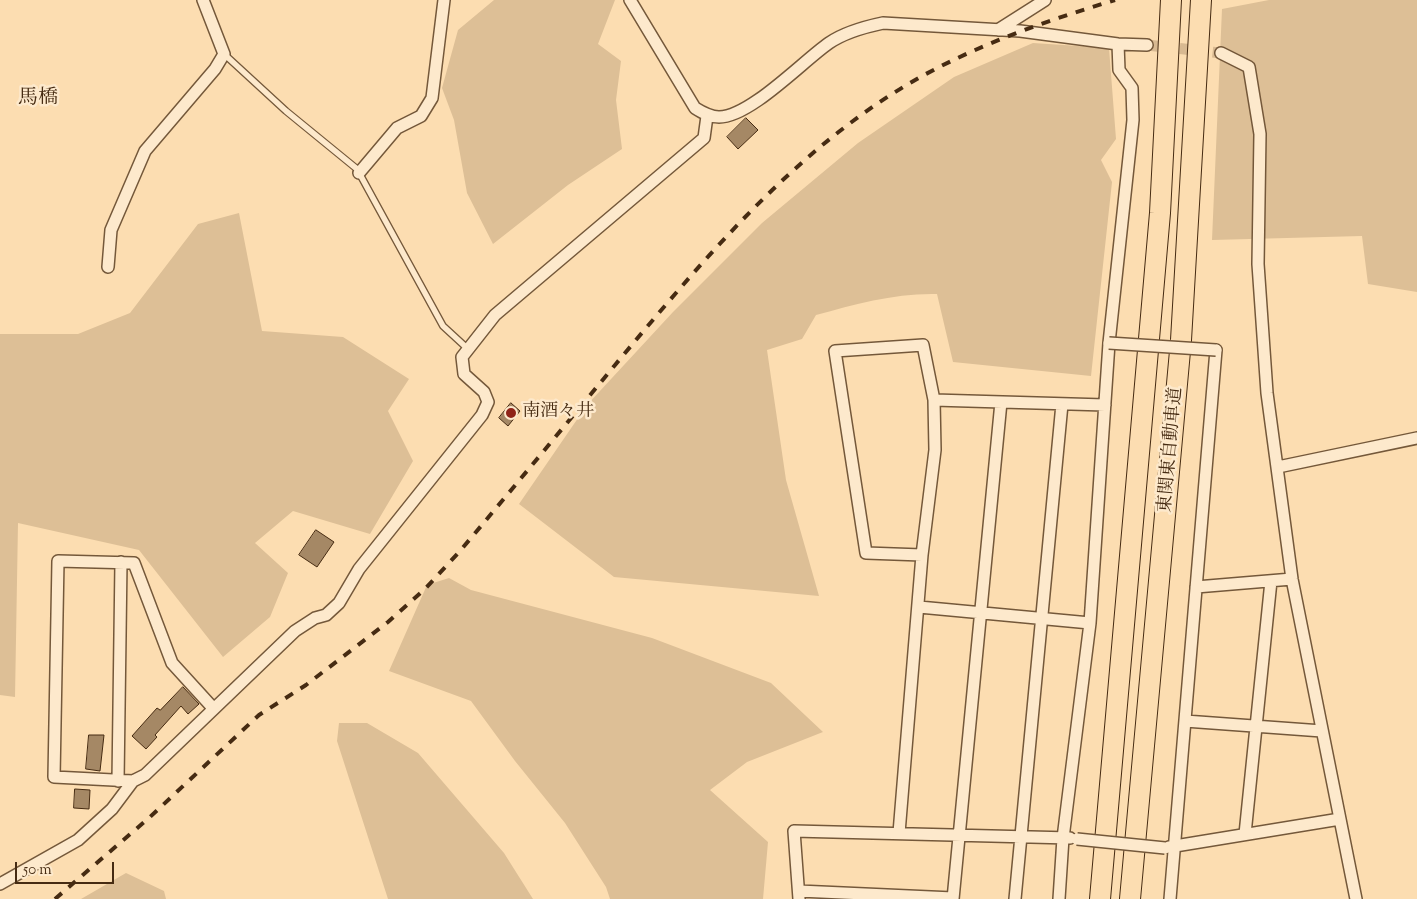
<!DOCTYPE html>
<html>
<head>
<meta charset="utf-8">
<style>
	body { margin:0 }
	#map { position:relative; width:1417px; height:899px; overflow:hidden; background:#fcddb1; font-family:"Sorts Mill Goudy",serif }
	canvas { display:block }
	.scale { position:absolute; left:15px; top:862px; width:99px; height:22px; box-sizing:border-box; border:2px solid #462b12; border-top:0; padding-left:6px; font-size:15px; line-height:18px; white-space:nowrap; color:#462b12; -webkit-text-stroke:4px #fde9cc; paint-order:stroke }
</style>
</head>
<body>
<div id="map">
<canvas width="1417" height="899"></canvas>
<div class="scale">50 m</div>
</div>
<script>
const ctx = document.querySelector('canvas').getContext('2d');
ctx.lineJoin = 'round';
function fill(path, color) {
  ctx.fillStyle = color;
  ctx.fill(path, 'evenodd');
}
function strokePath(path, color, width, dash) {
  ctx.strokeStyle = color;
  ctx.lineWidth = width;
  ctx.lineCap = dash ? 'butt' : 'round';
  ctx.setLineDash(dash || []);
  ctx.stroke(path);
}
function write(font, color, halo, rows, align = 'center') {
  ctx.font = font + ' "Sorts Mill Goudy","Noto Serif JP",serif';
  ctx.lineWidth = 5;
  ctx.setLineDash([]);
  ctx.textBaseline = 'middle';
  ctx.strokeStyle = halo;
  ctx.fillStyle = color;
  for (const [text, x, y, turn = 0] of rows) {
    ctx.save();
    ctx.translate(x, y);
    ctx.rotate((+turn || 0) * Math.PI / 180);
    ctx.textAlign = isNaN(turn) ? turn : align;
    if (halo) ctx.strokeText(text, 0, 0);
    ctx.fillText(text, 0, 0);
    ctx.restore();
  }
}
const green = new Path2D(`
	M494 0H615L598 44 621 61 616 100 622 149 568 185 493 244 467 193 454 120 442 88 458 30Z
	M1269 0H1417V292L1368 284 1362 236 1212 240 1222 9Z
	M1033 43 1109 48 1116 139 1101 160 1112 182 1091 376 953 362 937 294C895 293 856 304 816 315L802 339 767 350 786 480 819 596 614 577 519 504 587 405 673 312 762 223 858 143 954 77Z
	M239 213 262 331 343 337 409 379 388 411 413 461 370 534 293 511 255 543 288 573 270 617 223 657 139 550 18 523 15 697 0 695V334H78L130 313 198 224Z
	M449 578 471 590 652 638 771 683 823 732 747 762 710 790 768 842 763 899H610L606 887 565 823 515 761 471 701 389 671 427 585Z
	M339 723H367L418 753 504 853 533 899H388L337 741Z
	M126 873 164 891 166 899H81Z`);
const building = new Path2D(`
	M746 118 758 130 738 149 727 137Z
	M511 403 520 411 508 426 499 418Z
	M316 530 334 542 317 567 299 555Z
	M183 687 199 704 188 714 181 706 155 735 157 737 146 749 132 736 157 708 160 710Z
	M89 735H104L100 771 86 769Z
	M75 789 90 790 89 809 74 808Z`);
const minorTunnel = new Path2D(`
	M1147 45 1221 53`);
const service = new Path2D(`
	M224 54 286 111 357 169 443 326 468 349`);
const minor = new Path2D(`
	M630 0 695 108C703 113 710 117 719 117 750 117 803 61 829 43 845 32 864 27 883 23L1020 31 1118 44 1147 45
	M998 30 1045 0
	M1221 53 1249 67 1260 134 1258 264 1267 393 1292 579 1356 899
	M359 173 397 128 421 116 432 98 444 0
	M108 267 111 230 145 151 215 69 224 54 203 0
	M934 400 1105 405
	M1278 467 1417 438
	M1196 587 1292 579
	M919 607 1090 623
	M1185 721 1322 731
	M118 781 121 562
	M133 781 54 777 58 561 134 563 172 663 213 708
	M899 833 922 555 935 450 934 400 923 345 835 351 866 553 922 555
	M1245 834 1271 581
	M1169 847 1340 819
	M0 884 78 840 112 809 133 781 145 775 295 631 315 618 326 615 339 603 359 569 482 415 488 402 484 392 464 374 462 357 495 315 704 138 707 116
	M799 891 953 898
	M799 899 794 831 1070 838
	M953 899 1001 402
	M1015 899 1062 404
	M1059 899 1063 838 1090 623 1109 343 1133 120 1132 88 1119 70 1118 44
	M1170 899 1216 350`);
const motorway = new Path2D(`
	M1100 899 1160 213 1171 0
	M1130 899 1181 340 1201 0`);
const rail = new Path2D(`
	M55 899 150 817 259 715 306 685 388 622 425 589 460 551C514 487 567 423 620 359 709 253 801 143 924 75 985 42 1049 20 1115 0`);
const minorBridge = new Path2D(`
	M1109 343 1216 350
	M1077 839 1165 848`);
const markers = [
	[511,413,6,"#8f2418"]
];
const poiNames = [
	["南酒々井",522,413]
];
const streetNames = [
	["東関東自動車道",1172,450,-85]
];
const quarterNames = [
	["馬橋",38,100]
];
fill(green, '#ddbf96');
fill(building, '#a58865');
strokePath(building, '#462b12', 1);
strokePath(minorTunnel, '#d8b991', 11, [11, 5.5]);
strokePath(service, '#74583a', 8);
strokePath(minor, '#74583a', 14);
strokePath(motorway, '#462b12', 22);
strokePath(service, '#fde9cc', 5.5);
strokePath(minor, '#fde9cc', 11);
strokePath(motorway, '#fcddb1', 20);
strokePath(rail, '#462b12', 4, [9, 9]);
strokePath(minorBridge, '#74583a', 14, []);
strokePath(minorBridge, '#fde9cc', 11);
for (const [x, y, r, color] of markers) {
  const dot = new Path2D();
  dot.arc(x, y, r, 0, 2 * Math.PI);
  ctx.fillStyle = color;
  ctx.fill(dot);
  strokePath(dot, '#fde9cc', 2);
}
write('18px', '#462b12', '#fde9cc', poiNames, 'left');
write('18px', '#462b12', '#fde9cc', streetNames);
write('20px', '#462b12', '#fde9cc', quarterNames);
</script>
</body>
</html>
